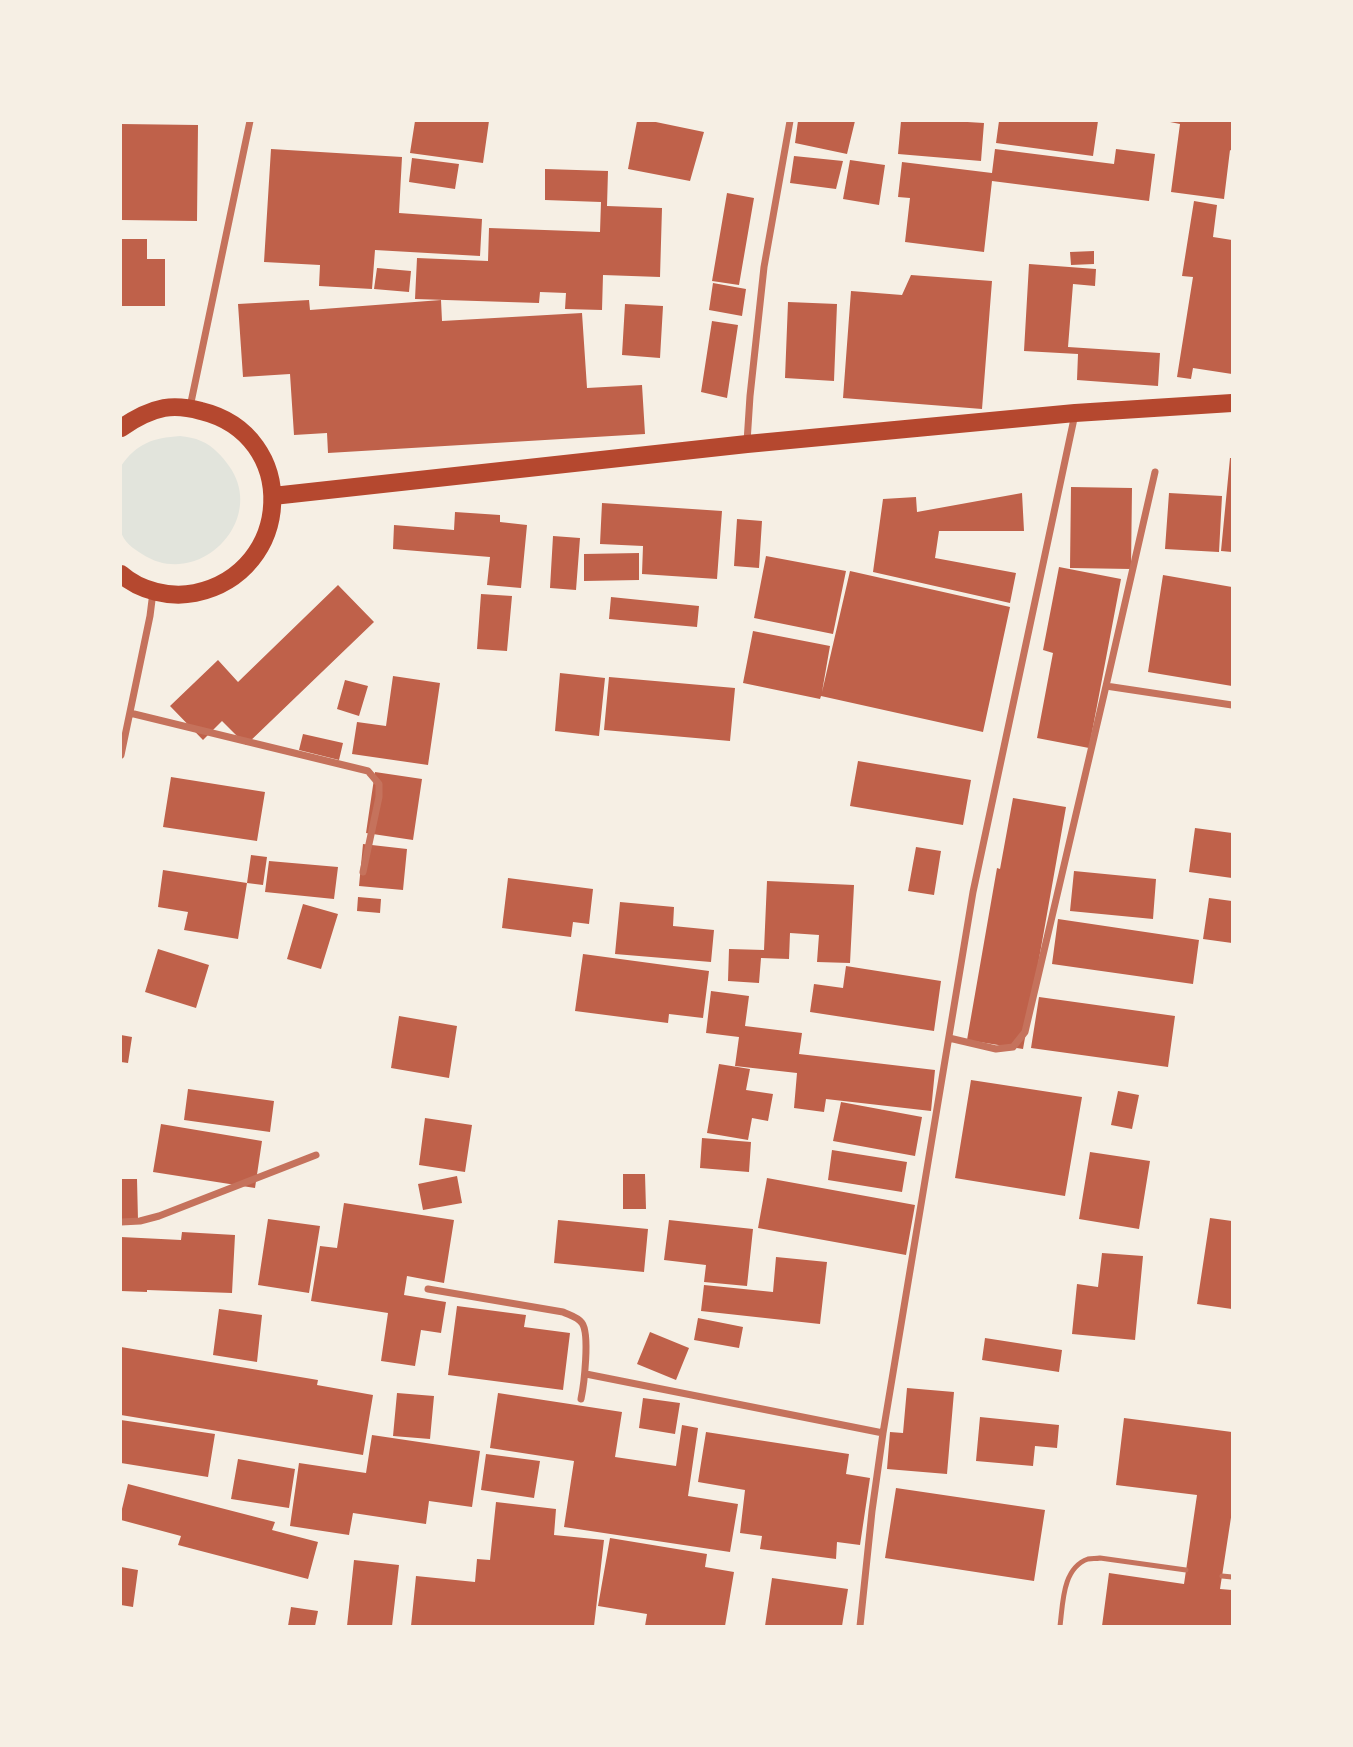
<!DOCTYPE html>
<html>
<head>
<meta charset="utf-8">
<style>
	body { margin:0 }
	#map { position:relative; width:1353px; height:1747px; overflow:hidden; background:#f6efe4; font-family:Inter,sans-serif }
	canvas { display:block }
	.frame { position:absolute; inset:0; border:122px solid #f6efe4; pointer-events:none }
</style>
</head>
<body>
<div id="map">
<canvas width="1353" height="1747"></canvas>
<div class="frame"></div>
</div>
<script>
const ctx = document.querySelector('canvas').getContext('2d');
ctx.lineJoin = 'round';
function fill(path, color) {
  ctx.fillStyle = color;
  ctx.fill(path, 'evenodd');
}
function strokePath(path, color, width, dash) {
  ctx.strokeStyle = color;
  ctx.lineWidth = width;
  ctx.lineCap = dash ? 'butt' : 'round';
  ctx.setLineDash(dash || []);
  ctx.stroke(path);
}
const green = new Path2D(`
	M180 436C187 437 195 438 201 441 213 446 222 456 229 466 268 520 198 591 142 554 134 549 123 542 121 531 120 527 121 520 121 515 121 499 121 483 121 466 137 443 153 438 180 436Z`);
const building = new Path2D(`
	M415 121H489L483 163 410 153Z
	M637 121H651L704 132 690 181 628 169Z
	M798 121H855L847 154 795 143Z
	M901 121H951L984 123 981 161 898 154Z
	M999 121H1098L1093 156 996 143Z
	M1170 121H1232V151L1230 150 1224 199 1171 192 1180 124 1170 122Z
	M121 124 198 125 197 221 121 220Z
	M271 149 402 157 399 213 482 219 480 256 375 250 372 289 319 286 320 265 264 262Z
	M995 149 1114 164 1116 149 1155 154 1149 201 992 181 984 252 905 242 910 198 898 197 902 162 992 173Z
	M794 156 843 161 836 189 790 183Z
	M412 158 459 164 455 189 409 182Z
	M850 160 885 165 879 205 843 199Z
	M545 169 608 171 607 206 662 208 660 277 603 275 602 310 565 309 566 293 540 292 539 303 415 299 417 258 488 261 489 228 600 232 601 202 545 200Z
	M727 193 754 198 739 285 712 281Z
	M1194 201 1217 205 1213 237 1232 240V374L1193 368 1191 379 1177 377 1193 277 1182 276Z
	M121 239H147V259H165V306H121Z
	M1094 251V264L1071 265 1070 252Z
	M1029 264 1096 269 1095 286 1073 284 1068 347 1160 353 1158 386 1077 380 1078 354 1024 351Z
	M377 268 411 271 409 292 374 289Z
	M911 275 992 281 982 409 843 398 851 291 902 295Z
	M713 283 746 289 742 316 709 310Z
	M309 300 310 310 441 300 442 321 582 313 587 388 642 385 645 434 328 453 327 433 294 435 290 374 243 377 238 304Z
	M788 302 837 304 834 381 785 378Z
	M625 304 663 306 660 358 622 355Z
	M712 321 738 325 727 398 701 392Z
	M1230 458H1232V552L1221 551Z
	M1071 487 1132 488 1131 569 1070 568Z
	M1022 493 1024 531H939L935 558 1016 573 1010 603 873 572 883 499 916 497 917 512Z
	M1169 493 1222 496 1219 552 1165 549Z
	M602 503 722 511 717 579 642 574 643 546 600 544Z
	M455 512 500 515V522L527 525 521 588 487 585 490 557 393 549 394 525 454 530Z
	M737 519 762 521 759 568 734 566Z
	M553 536 580 538 576 590 550 588Z
	M639 553V580L584 581V554Z
	M766 556 846 571 833 634 754 618Z
	M1059 567 1121 579 1089 748 1037 738 1053 653 1043 650Z
	M850 571 1010 607 983 732 821 696 820 699 743 683 753 631 830 646 822 692Z
	M1163 575 1232 587V686L1148 672Z
	M338 585 374 622 246 745 222 721 203 740 170 706 218 660 238 682Z
	M481 594 512 596 507 651 477 649Z
	M611 597 699 606 697 627 609 619Z
	M560 673 605 678 599 736 555 731Z
	M393 676 440 683 428 765 352 754 357 722 386 726Z
	M609 677 735 688 730 741 604 730Z
	M345 680 368 686 359 716 337 709Z
	M303 734 343 743 339 760 299 750Z
	M858 761 971 780 963 825 850 806Z
	M375 772 422 779 413 840 366 833Z
	M171 777 265 792 257 841 163 827Z
	M1013 798 1066 807 1023 1049 967 1040 997 868 1000 869Z
	M1195 828 1232 833V878L1189 872Z
	M363 844 407 849 403 890 359 886Z
	M916 847 941 851 934 895 908 891Z
	M251 855 267 857 263 885 247 883Z
	M269 861 338 867 334 899 265 892Z
	M163 870 247 883 238 939 184 930 188 912 158 907Z
	M1074 871 1156 879 1153 919 1070 911Z
	M508 878 593 889 589 924 573 922 571 937 502 928Z
	M767 881 854 885 850 963 817 962 819 935 790 933 789 959 761 958 759 983 728 981 729 949 764 950Z
	M358 897 381 899 380 913 357 911Z
	M1209 898 1232 901V943L1203 939Z
	M620 902 674 907 673 926 714 930 711 962 615 954Z
	M303 904 338 914 321 969 287 959Z
	M1058 919 1199 940 1193 984 1052 964Z
	M158 949 209 965 196 1008 145 992Z
	M583 954 709 971 703 1018 669 1014 668 1023 575 1011Z
	M846 966 941 981 934 1031 810 1012 814 984 843 988Z
	M711 991 749 996 745 1026 802 1033 799 1054 935 1070 931 1111 826 1099 824 1112 794 1108 797 1073 735 1066 739 1037 706 1033Z
	M1039 997 1175 1016 1168 1067 1031 1048Z
	M399 1016 457 1026 449 1078 391 1068Z
	M121 1035 132 1037 128 1063 121 1062Z
	M719 1064 750 1069 746 1090 773 1094 768 1121 752 1118 748 1140 707 1133Z
	M971 1080 1082 1097 1065 1196 955 1178Z
	M188 1089 274 1101 270 1132 184 1120Z
	M1118 1091 1139 1095 1132 1129 1111 1125Z
	M841 1102 922 1117 915 1156 833 1141Z
	M425 1118 472 1125 465 1172 419 1165Z
	M161 1124 262 1141 255 1188 153 1172Z
	M702 1138 751 1142 749 1172 700 1168Z
	M832 1150 907 1162 902 1192 828 1180Z
	M1090 1152 1150 1161 1139 1229 1079 1219Z
	M623 1174H645L646 1209H623Z
	M457 1176 462 1203 423 1210 418 1184Z
	M767 1178 915 1205 906 1255 758 1228Z
	M121 1179H137L138 1220H121Z
	M344 1203 454 1220 444 1283 407 1276 404 1295 446 1302 441 1333 421 1330 415 1366 381 1361 388 1313 311 1301 320 1246 337 1248Z
	M1210 1218 1232 1221V1309L1197 1304Z
	M268 1219 320 1226 309 1293 258 1285Z
	M558 1220 648 1229 644 1272 554 1263Z
	M669 1220 753 1229 747 1286 704 1282 706 1265 664 1260Z
	M182 1232 235 1235 232 1293 147 1290V1292L121 1291V1237L181 1240Z
	M1102 1253 1143 1256 1135 1340 1072 1334 1077 1284 1098 1287Z
	M776 1257 827 1262 820 1324 701 1311 704 1285 773 1292Z
	M457 1306 526 1315 524 1327 570 1333 563 1390 448 1375Z
	M219 1309 262 1315 257 1362 213 1355Z
	M698 1318 743 1327 739 1348 694 1340Z
	M650 1332 689 1348 676 1380 637 1364Z
	M985 1338 1062 1350 1059 1372 982 1360Z
	M121 1347 318 1380 317 1385 373 1395 363 1455 121 1415Z
	M907 1388 954 1392 947 1474 887 1469 890 1432 903 1433Z
	M397 1393 434 1396 430 1439 393 1436Z
	M498 1393 622 1412 615 1457 676 1466 682 1425 698 1428 688 1496 738 1504 730 1552 564 1527 574 1461 490 1448Z
	M643 1398 680 1403 675 1434 639 1428Z
	M980 1417 1059 1425 1057 1448 1035 1446 1033 1466 976 1461Z
	M1124 1418 1232 1432V1511L1220 1589 1232 1590V1626H1102L1109 1573 1184 1584 1197 1495 1116 1485Z
	M121 1420 215 1434 208 1477 121 1463Z
	M706 1432 849 1454 846 1474 870 1478 860 1545 837 1542 836 1559 760 1549 762 1536 740 1533 745 1490 698 1482Z
	M372 1435 480 1451 472 1507 429 1501 426 1524 353 1513 349 1535 290 1526 299 1463 366 1473Z
	M486 1454 540 1461 534 1498 481 1490Z
	M238 1459 295 1469 289 1508 231 1499Z
	M128 1484 275 1522 272 1530 318 1542 308 1579 178 1545 181 1536 121 1520V1513Z
	M896 1488 1045 1510 1034 1581 885 1558Z
	M496 1502 556 1509 554 1535 604 1540 594 1626H411L416 1576 475 1582 477 1559 490 1560Z
	M610 1538 707 1554 705 1567 734 1572 725 1626H645L647 1614 598 1606Z
	M354 1560 399 1565 392 1626H347Z
	M121 1567 138 1570 133 1607 121 1605Z
	M772 1578 848 1589 842 1626H765Z
	M291 1607 318 1611 315 1626H288Z`);
const service = new Path2D(`
	M1222 1576 1232 1577
	M1060 1626C1063 1604 1062 1568 1088 1559 1092 1558 1096 1559 1100 1558L1186 1570`);
const minor = new Path2D(`
	M190 407 250 121
	M747 442 750 396 764 267 790 121
	M1106 686 1155 472
	M130 713 368 771 379 784V797L363 872
	M121 755 150 616 153 592
	M949 1038 996 1049 1013 1047 1025 1032 1106 686 1232 705
	M121 1222 140 1221 159 1216 316 1155
	M428 1289 563 1312C569 1315 578 1317 582 1323 590 1334 584 1385 581 1399
	M586 1374 883 1433
	M860 1626 872 1511 883 1433 973 892 1075 414`);
const primary = new Path2D(`
	M121 428C134 419 148 411 164 408 176 406 190 408 201 411 300 435 294 572 195 593 170 598 140 591 121 574
	M273 496 747 444 1075 413 1232 403`);
fill(green, '#e2e4dc');
fill(building, '#bf614a');
strokePath(service, '#c5725c', 5);
strokePath(minor, '#c5725c', 7);
strokePath(primary, '#b5482f', 18);
</script>
</body>
</html>
